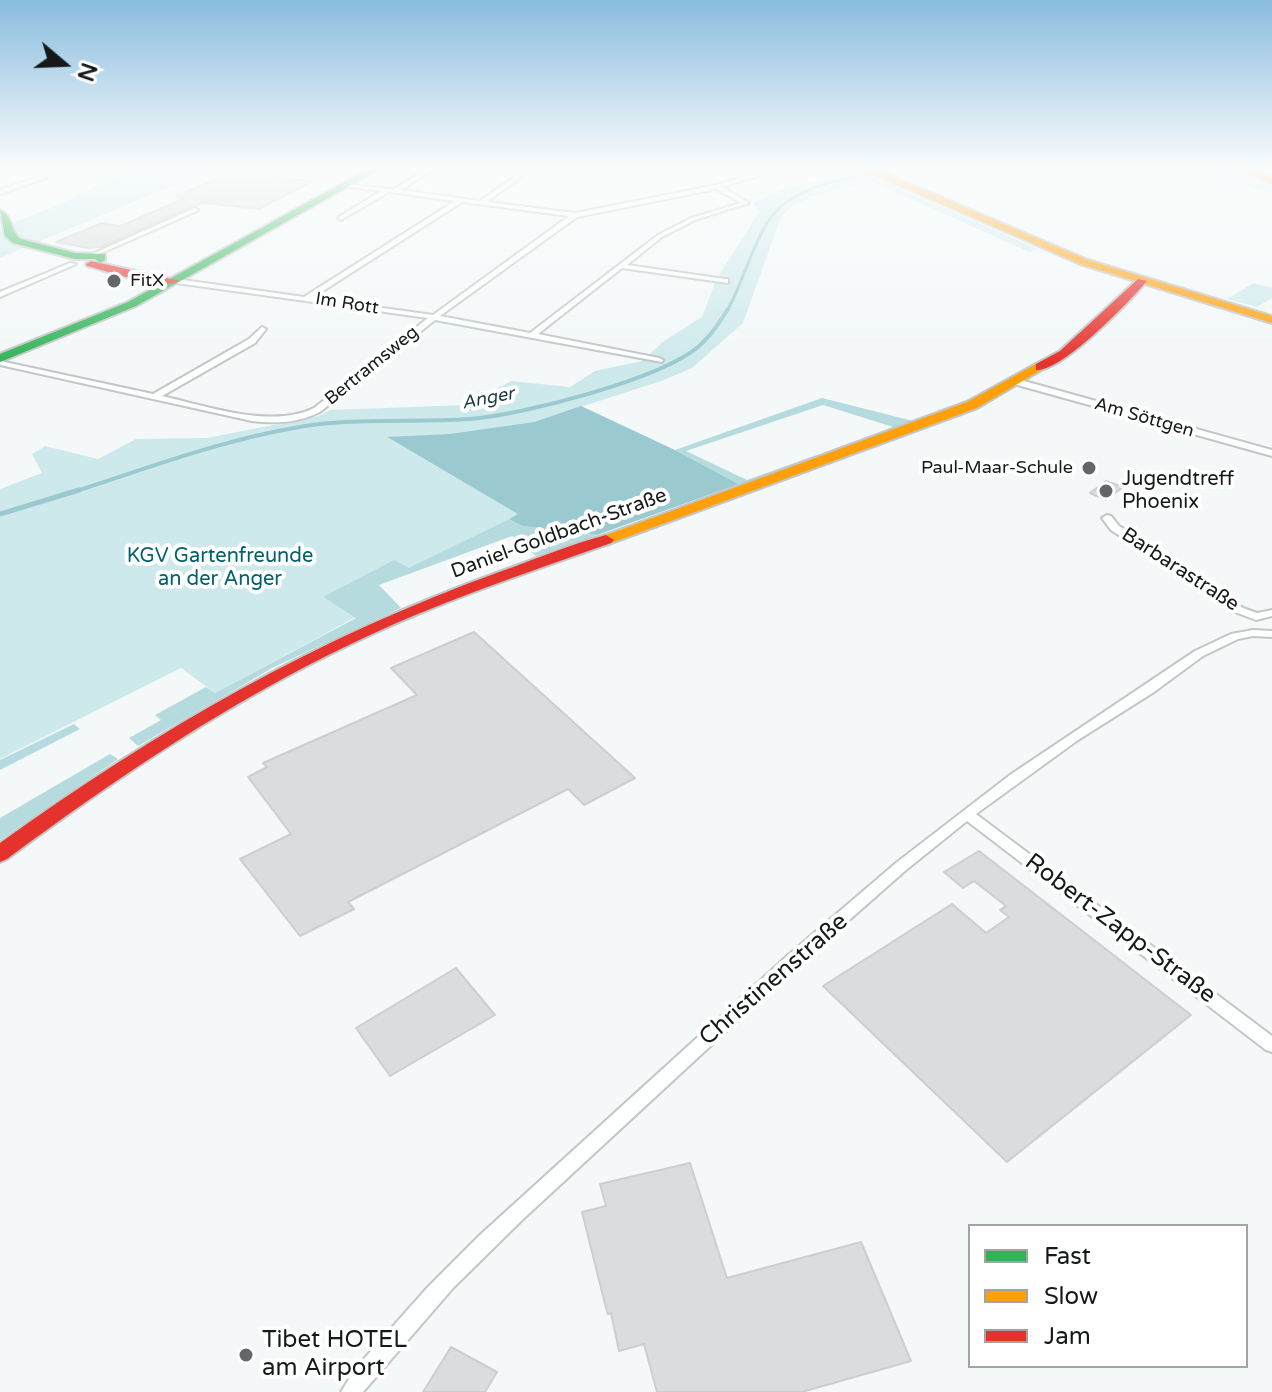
<!DOCTYPE html>
<html>
<head>
<meta charset="utf-8">
<style>
	body { margin:0 }
	#map { position:relative; width:1272px; height:1392px; overflow:hidden; background:#f4f8f8; font-family:"Varela Round",sans-serif }
	canvas { display:block }
	.legend { position:absolute; left:968px; top:1224px; width:280px; height:144px; box-sizing:border-box; background:#fff; border:2px solid #a2a3a3; margin:0; padding:10px 14px; list-style:none; font-size:24px; color:#161919 }
	.legend li { display:flex; align-items:center; gap:16px; height:40px }
	.legend b { width:40px; border:2px solid #a2a3a3 }
	.north { position:absolute; left:24px; top:24px; width:80px; height:80px; -webkit-text-stroke:6px #fff; paint-order:stroke; rotate:109deg; font-size:22px; font-weight:700; line-height:32px; text-align:center; color:#161919 }
	.north::after { content:''; display:block; margin:auto; width:28px; height:36px; background:#161919; clip-path:polygon(50% 0,100% 100%,50% 72%,0 100%) }
</style>
</head>
<body>
<div id="map">
<canvas width="1272" height="1392"></canvas>
<ul class="legend">
<li><b style="height:10px;background:#30b455"></b>Fast</li>
<li><b style="height:10px;background:#ff9f0a"></b>Slow</li>
<li><b style="height:10px;background:#e5322d"></b>Jam</li>
</ul>
<div class="north">N</div>
</div>
<script>
const ctx = document.querySelector('canvas').getContext('2d');
ctx.lineJoin = 'round';
function fill(path, color) {
  ctx.fillStyle = color;
  ctx.fill(path, 'evenodd');
}
function strokePath(path, color, width, dash) {
  ctx.strokeStyle = color;
  ctx.lineWidth = width;
  ctx.lineCap = dash ? 'butt' : 'round';
  ctx.setLineDash(dash || []);
  ctx.stroke(path);
}
function write(font, color, halo, rows, align = 'center') {
  ctx.font = font + ' "Varela Round",sans-serif';
  ctx.lineWidth = 8;
  ctx.setLineDash([]);
  ctx.textBaseline = 'middle';
  ctx.strokeStyle = halo;
  ctx.fillStyle = color;
  for (const [text, x, y, turn = 0] of rows) {
    ctx.save();
    ctx.translate(x, y);
    ctx.rotate((+turn || 0) * Math.PI / 180);
    ctx.textAlign = isNaN(turn) ? turn : align;
    if (halo) ctx.strokeText(text, 0, 0);
    ctx.fillText(text, 0, 0);
    ctx.restore();
  }
}
const green = new Path2D(`
	M134 168H215L0 258V228L58 205Z
	M1192 168H1222L1272 185V194Z
	M860 171 1038 249 1029 252 871 181 811 197 794 205 781 217 743 323 692 368 664 380 534 422 449 434 388 438 519 514 409 569 324 598 356 617 215 693 181 668 0 759V489L42 473 32 454 45 446 98 459 136 439 207 438 319 416 330 410 467 405 511 381 570 387 595 371 642 361 664 341 702 317 716 280 759 212 753 202 781 190Z
	M1254 283 1272 288V298L1257 307 1227 299Z`);
const forest = new Path2D(`
	M822 398 917 422 837 453 832 450 893 427 823 405 686 451 747 480 814 456 818 458 743 486 675 450Z
	M509 519 522 526 597 535 536 556 512 536 379 585 401 608 274 667 138 746 129 738 161 720 155 715 206 687 215 693 356 618 323 597 394 560 409 568Z
	M74 724 80 729 0 770V760Z
	M110 754 118 759 0 840V818Z`);
const water = new Path2D(`
	M581 406 675 450 739 484 597 535 522 526 509 519 518 514 387 437 449 434 534 422Z`);
const streamFar2 = new Path2D(`
	M727 311C743 283 752 245 769 220 794 183 853 178 893 168`);
const streamFar1 = new Path2D(`
	M73 492C145 469 219 441 294 428 352 417 410 423 469 419 522 415 658 380 698 347 710 337 720 322 728 309`);
const stream = new Path2D(`
	M0 514 79 490`);
const building = new Path2D(`
	M238 170 311 182 259 209 205 203 194 205 101 247 88 248 56 242 102 223 120 226 184 199 176 196Z
	M1106 481 1123 487 1106 500 1090 493Z
	M474 632 635 778 584 805 568 789 348 902 354 909 300 936 240 859 291 834 248 777 267 767 263 763 417 695 391 668Z
	M979 851 1191 1015 1007 1162 823 986 952 904 986 933 1009 917 1000 910 1006 906 974 881 963 888 944 872Z
	M456 968 495 1015 390 1076 356 1028Z
	M690 1163 727 1278 861 1242 911 1361 802 1392H657L644 1344 619 1351 611 1313 608 1314 606 1308 582 1212 606 1206 600 1184Z
	M451 1347 497 1372 485 1392H423Z`);
const street = new Path2D(`
	M428 168H436L401 190 480 201 526 169 528 172 487 202 575 213 716 185 773 168H784L722 187 749 203 695 220 662 237 627 265 725 279H728V283L622 268 538 334 659 358 663 360 662 362 435 320 320 412C298 423 276 424 252 421L0 365V361L153 394 249 339 262 327 266 329 255 343 162 396C207 406 271 429 314 408L428 318 176 283 172 281 176 279 304 297 455 201 389 192 341 220 338 218 339 217 381 191 348 187 346 184 394 189ZM716 189 741 203 691 218 658 235 530 333 440 316 577 217ZM462 202 569 216 433 315 312 298Z
	M44 175 46 178 0 194V190Z
	M195 208 198 210 197 211 97 255 92 254Z
	M70 263 76 264 0 297V292Z
	M1017 379 1272 450V456L1014 384 1013 382Z
	M1107 515 1111 516 1119 526 1243 608 1257 613 1272 610V616L1256 620 1235 612 1111 530 1102 518Z
	M1253 630 1272 631V637L1253 636 1238 639 1203 656 1154 692 1078 740 976 814 1272 1036V1052L1266 1050 967 821 906 870 797 966 521 1221 453 1288 363 1392H341L355 1369 427 1288 480 1235 786 957 896 863 1010 775 1195 651 1231 634Z`);
const fast = new Path2D(`
	M370 168H381L136 306 0 362V354L128 302Z
	M0 210C14 216 9 231 21 239L75 253 105 254V260L100 263 95 259H75L13 243 5 236Z`);
const slow = new Path2D(`
	M860 168H873L1088 260 1272 316V323L1080 264Z
	M1234 168H1248L1272 177V183Z
	M1036 364 1046 367 977 408 611 543 606 545 598 540 601 537 967 402Z`);
const jam = new Path2D(`
	M91 261 180 281C164 291 108 271 87 266L86 264Z
	M1138 279 1147 281C1129 302 1062 372 1036 370V364L1060 351Z
	M606 535 614 540 611 543C524 574 435 603 351 644 229 702 116 778 7 859L0 862V843C160 728 316 638 502 571 536 559 571 544 606 535Z`);
const markers = [
	[114,281,8,"#646767"],
	[1089,468,8,"#646767"],
	[1106,491,8,"#646767"],
	[246,1355,8,"#646767"]
];
const farPoinames = [
	["FitX",130,281],
	["Paul-Maar-Schule",1073,468,"right"]
];
const farStreetnames = [
	["Im Rott",347,304,9],
	["Bertramsweg",372,366,-39],
	["Am Söttgen",1144,418,16]
];
const farWaternames = [
	["Anger",488,399,-11]
];
const poiNames = [
	["Jugendtreff",1122,480],
	["Phoenix",1122,503]
];
const streetNames = [
	["Daniel-Goldbach-Straße",559,534,-20],
	["Barbarastraße",1180,570,33]
];
const parkNames = [
	["KGV Gartenfreunde",220,557],
	["an der Anger",220,580]
];
const nearStreetnames = [
	["Robert-Zapp-Straße",1120,929,37],
	["Christinenstraße",774,980,-41]
];
const nearPoinames = [
	["Tibet HOTEL",262,1341],
	["am Airport",262,1369]
];
fill(green, '#cee9ec');
fill(forest, '#b5dbdf');
fill(water, '#9ac9cf');
strokePath(streamFar2, '#9ac9cf', 3);
strokePath(streamFar1, '#9ac9cf', 4);
strokePath(stream, '#9ac9cf', 5);
fill(building, '#dadddd');
strokePath(building, '#cccfd0', 2);
strokePath(street, '#c3c6c6', 4);
strokePath(fast, '#c3c6c6', 4);
strokePath(slow, '#c3c6c6', 4);
strokePath(jam, '#c3c6c6', 4);
fill(street, '#fdfefe');
fill(fast, '#30b455');
fill(slow, '#ff9f0a');
fill(jam, '#e5322d');
const sky = ctx.createLinearGradient(0, 0, 0, 363);
sky.addColorStop(0, '#89bcde');
sky.addColorStop(0.46, '#fafcfc');
sky.addColorStop(1, '#fafcfc00');
ctx.fillStyle = sky;
ctx.fillRect(0, 0, 1272, 363);
for (const [x, y, r, color] of markers) {
  const dot = new Path2D();
  dot.arc(x, y, r, 0, 2 * Math.PI);
  ctx.fillStyle = color;
  ctx.fill(dot);
  strokePath(dot, '#fff', 3);
}
write('18px', '#161919', '#fff', farPoinames, 'left');
write('18px', '#161919', '#fff', farStreetnames);
write('italic 18px', '#1a3b3f', '#fff', farWaternames);
write('20px', '#161919', '#fff', poiNames, 'left');
write('20px', '#161919', '#fff', streetNames);
write('20px', '#00626b', '#fff', parkNames);
write('24px', '#161919', '#fff', nearStreetnames);
write('24px', '#161919', '#fff', nearPoinames, 'left');
</script>
</body>
</html>
